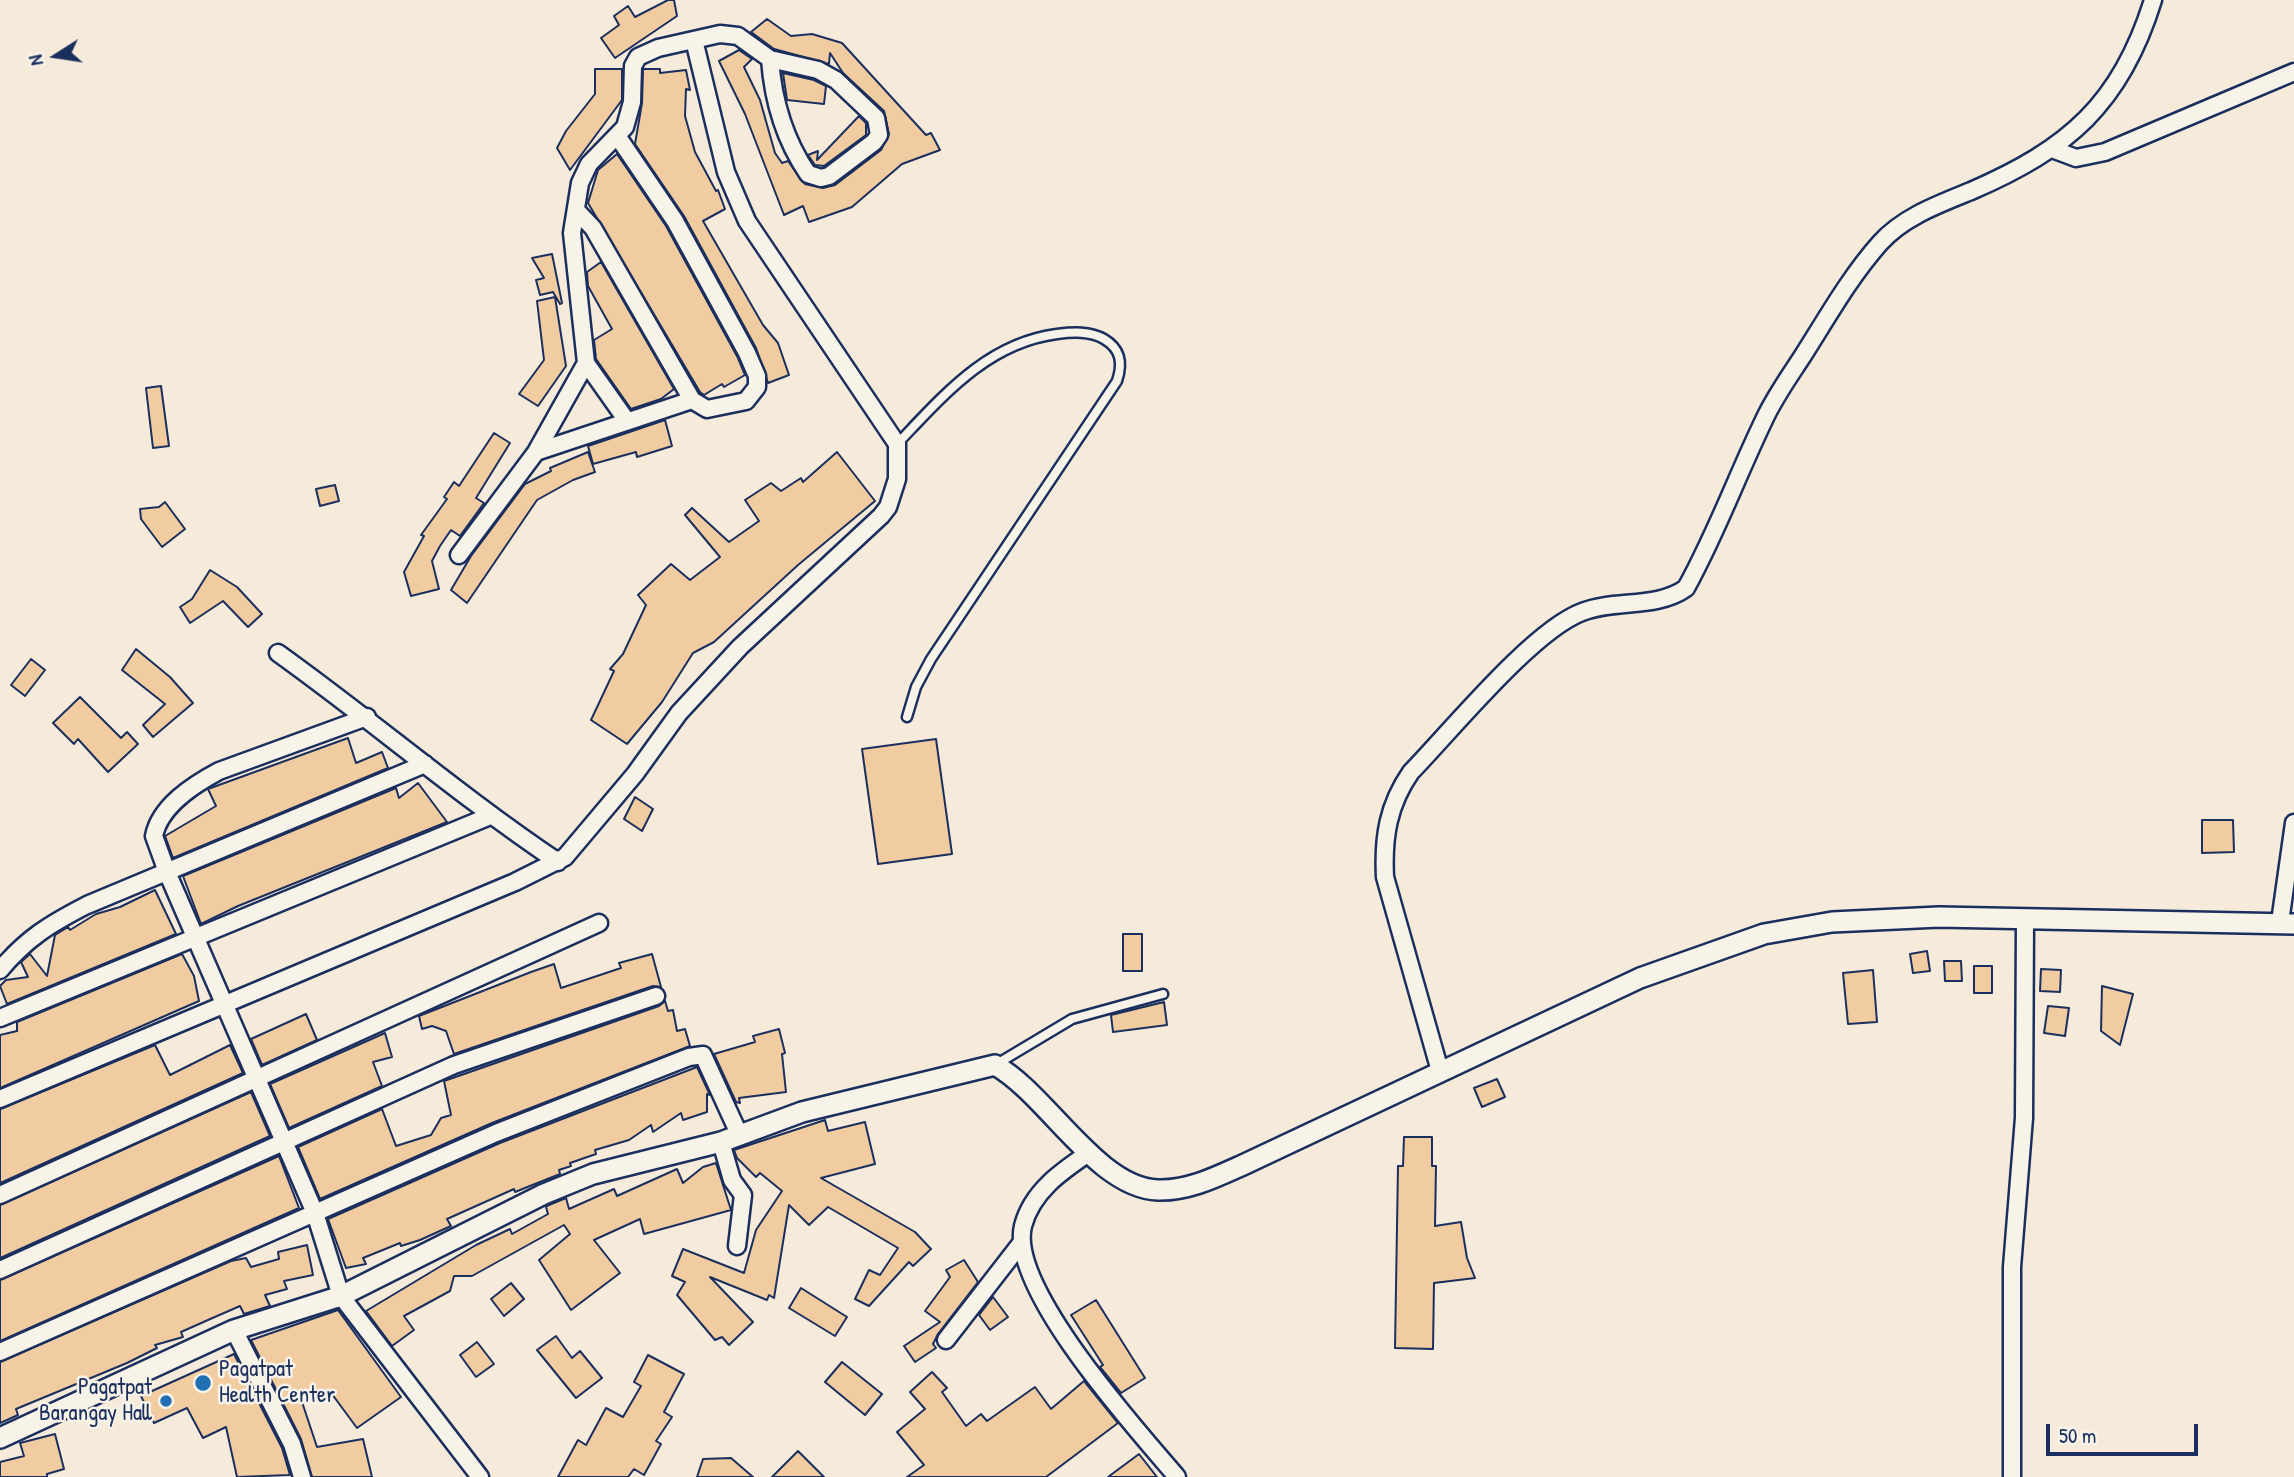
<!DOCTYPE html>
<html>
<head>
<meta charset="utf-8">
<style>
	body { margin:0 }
	#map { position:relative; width:2294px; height:1477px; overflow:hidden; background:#f6ebda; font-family:"Patrick Hand",sans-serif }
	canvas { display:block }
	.north { position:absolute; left:21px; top:21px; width:70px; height:70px; -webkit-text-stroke:5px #f7f3e8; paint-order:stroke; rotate:258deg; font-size:19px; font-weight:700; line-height:28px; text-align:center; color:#1b2f5e }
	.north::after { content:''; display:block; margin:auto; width:24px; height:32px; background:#1b2f5e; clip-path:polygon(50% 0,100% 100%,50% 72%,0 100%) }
	.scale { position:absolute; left:2046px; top:1424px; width:152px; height:32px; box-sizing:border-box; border:4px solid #1b2f5e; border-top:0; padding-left:9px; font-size:21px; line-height:24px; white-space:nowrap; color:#1b2f5e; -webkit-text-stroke:5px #f7f3e8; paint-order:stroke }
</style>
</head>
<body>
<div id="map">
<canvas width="2294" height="1477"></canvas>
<div class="north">N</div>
<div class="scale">50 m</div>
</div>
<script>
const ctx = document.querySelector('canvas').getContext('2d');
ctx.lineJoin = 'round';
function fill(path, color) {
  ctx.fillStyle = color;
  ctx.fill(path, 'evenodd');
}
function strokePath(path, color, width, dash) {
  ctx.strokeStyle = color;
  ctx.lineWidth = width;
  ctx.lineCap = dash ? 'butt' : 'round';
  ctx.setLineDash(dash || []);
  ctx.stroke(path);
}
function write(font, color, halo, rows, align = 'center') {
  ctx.font = font + ' "Patrick Hand",sans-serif';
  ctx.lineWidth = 5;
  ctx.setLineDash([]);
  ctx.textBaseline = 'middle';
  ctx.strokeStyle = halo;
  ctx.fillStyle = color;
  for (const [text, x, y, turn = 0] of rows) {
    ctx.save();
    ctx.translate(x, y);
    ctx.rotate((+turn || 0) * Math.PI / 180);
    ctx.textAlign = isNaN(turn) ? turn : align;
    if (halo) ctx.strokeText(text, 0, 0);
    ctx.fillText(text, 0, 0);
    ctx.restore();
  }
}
const building = new Path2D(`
	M668 0H674L677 16 615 58 601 38 619 25 614 16 628 6 635 17Z
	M767 19 791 36 812 34 842 43 926 135 931 133 940 150 902 164 852 207 809 222 803 206 784 215 745 114 719 61 739 50 752 59 744 67 760 100 775 153 782 163 788 161 805 184 823 188 835 185 881 150 889 134 884 111 843 73 830 53 829 64 774 49 751 32Z
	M595 69H622V100L570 170 557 148 566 131 595 94Z
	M643 69H660V73L686 70 690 90 686 89 685 116 695 152 716 191 718 190 725 209 703 221 763 325 778 343 789 375 768 383 756 348 684 216 635 144 642 103Z
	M783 73 814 80 826 86 824 104 787 100Z
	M859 116 866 123V135L824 166 815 165 808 155 818 151 817 160Z
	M617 154 666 226 738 358 745 375 724 387 722 384 704 395 700 392 588 203 598 170Z
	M552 254 562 303 560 304 553 292 540 295 536 280 544 278 532 258Z
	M601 262 674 389 661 399 631 409 596 359 594 340 612 329 588 286 587 272Z
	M555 297 566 366 538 406 519 394 544 360 537 301Z
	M161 386 169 446 153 448 146 388Z
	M665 420 672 446 637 457 636 452 593 464 588 446Z
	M494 433 510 443 476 498 484 503 460 536 451 530 440 546 432 561 439 589 411 596 404 572 424 536 421 535 447 499 444 497 454 482 459 486Z
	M588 452 595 472 573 480 537 500 467 603 451 590 471 556 525 484 551 471 550 468Z
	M837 452 875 501 798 565 714 642 693 653 662 702 627 744 591 720 614 671 610 669 623 654 646 605 638 595 671 564 690 580 720 557 685 515 692 508 729 542 759 521 745 500 771 483 781 491 801 478 803 482Z
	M335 485 339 501 320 506 316 489Z
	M165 502 185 529 162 547 141 519 140 509 159 507Z
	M210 570 237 587 262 614 248 627 223 601 190 623 180 607 192 599Z
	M136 649 170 677 193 703 153 737 143 725 165 704 122 670Z
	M31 659 45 670 25 696 11 685Z
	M80 697 121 738 127 732 138 744 108 772 78 739 74 744 53 723Z
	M348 738 356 763 382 752 388 768 173 858 165 836 216 806 208 789Z
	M936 739 952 854 878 864 862 749Z
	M418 783 447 822 238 906 201 924 183 876 396 788 399 798Z
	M635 797 653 809 642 831 624 819Z
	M2202 820H2233L2234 852 2202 853Z
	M155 890 176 934 7 1004 0 986 6 980 28 977 21 962 30 954 47 976 55 935 68 927 70 930 96 914 120 907Z
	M1123 934H1142V971H1123Z
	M1927 951 1930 971 1913 973 1910 954Z
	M182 954 194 976 199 1001 0 1088V1035L17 1031V1022Z
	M652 954 661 987 653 986 454 1054 446 1031 432 1026 422 1029 419 1016 531 972 554 964 561 988 621 968 619 963Z
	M1944 961H1961L1962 981H1945Z
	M1974 966H1992V993H1974Z
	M2041 969 2061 970 2060 992 2040 991Z
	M1873 970 1877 1022 1848 1024 1843 973Z
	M2102 986 2133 994 2120 1045 2101 1031Z
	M665 1001 668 1011 673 1010 677 1031 685 1029 690 1046 492 1123 320 1199 298 1147 382 1109 396 1146 431 1135 441 1118 451 1115 444 1081 659 1006Z
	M1164 1002 1167 1025 1113 1032 1111 1015Z
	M2048 1006 2069 1008 2065 1036 2044 1033Z
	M306 1014 317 1040 262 1065 251 1039Z
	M779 1029 785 1053 782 1054 786 1092 739 1098 740 1103 736 1102 714 1054 755 1042 753 1036Z
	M385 1033 392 1057 373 1062 382 1086 289 1128 270 1084Z
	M155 1045 170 1075 230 1045 243 1073 0 1183V1109Z
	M697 1067 710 1095 707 1094V1112L683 1120 681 1113 653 1132 651 1125 629 1140 595 1150 596 1154 570 1163 571 1166 559 1170 560 1174 515 1192 514 1189 447 1219 451 1226 420 1240 401 1246 400 1243 363 1258 366 1264 346 1268 328 1219 500 1143Z
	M1497 1079 1505 1097 1482 1107 1474 1088Z
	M251 1092 270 1136 0 1258V1205Z
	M825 1120 828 1131 865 1122 875 1164 821 1178 915 1232 931 1249 913 1266 909 1262 869 1306 855 1299 869 1270 880 1275 898 1248 828 1207 809 1225 789 1205 774 1298 769 1295 767 1300 710 1277 753 1322 729 1345 722 1337 715 1340 677 1295 685 1282 672 1276 683 1249 744 1273 756 1230 782 1191 760 1173 756 1177 737 1158 734 1150Z
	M1404 1137H1432V1166H1436L1435 1226 1461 1222 1467 1258 1475 1278 1434 1283 1433 1349 1395 1348 1398 1166H1403Z
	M279 1156 299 1208 0 1341V1280Z
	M716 1163 731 1210 644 1234 640 1219 594 1240 620 1273 571 1310 539 1260 570 1234 564 1225 472 1276H454L450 1291 404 1316 414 1330 392 1346 366 1311 476 1245 510 1229 512 1234 548 1214 546 1207 549 1205 566 1198 569 1209 614 1189 617 1196 677 1169 683 1183 703 1167Z
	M307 1245 313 1275 284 1281 287 1289 265 1295 270 1306 244 1314 240 1306 208 1320 181 1332 183 1337 155 1345 157 1348 127 1363 16 1409 18 1415 0 1423V1362L231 1261 246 1258 251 1267 279 1259 278 1252Z
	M964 1260 978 1282 938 1334 933 1344 936 1348 915 1362 904 1346 940 1322 925 1311 950 1277 946 1270Z
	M511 1283 524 1299 504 1316 491 1299Z
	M801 1288 847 1317 835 1336 789 1308Z
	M993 1297 1008 1317 990 1330 979 1315Z
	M1096 1300 1145 1378 1121 1393 1100 1367 1103 1365 1071 1315Z
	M338 1310 401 1397 357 1428 329 1390 302 1402 317 1447 363 1439 372 1477H312L301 1439 251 1340Z
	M556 1336 572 1358 580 1351 602 1378 576 1398 537 1350Z
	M477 1342 494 1364 476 1377 460 1355Z
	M234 1354 282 1448 290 1475 237 1477 226 1427 203 1438 187 1408 154 1423 141 1396Z
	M648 1355 684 1374 664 1412 672 1417 656 1441 661 1444 644 1475 634 1469 628 1477H558L578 1440 586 1445 606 1408 623 1417 641 1386 634 1382Z
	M842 1362 882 1394 865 1415 825 1382Z
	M932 1372 947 1388 942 1392 966 1426 981 1414 987 1421 1035 1387 1051 1409 1084 1381 1118 1423 1046 1477H907L924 1465 897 1432 925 1409 910 1392Z
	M55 1434 64 1469 47 1474V1477H0V1462L24 1456 20 1443Z
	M798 1451 824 1477H772Z
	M1139 1454 1157 1477H1108Z
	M731 1458 753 1477H697L703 1459Z`);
const service = new Path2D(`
	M897 444C943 396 987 343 1057 334 1073 332 1090 331 1104 339 1121 349 1123 363 1117 381L931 659 916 687 907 717
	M995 1065 1072 1019 1163 994`);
const minor = new Path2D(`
	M2052 149 2076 158 2105 152 2294 72
	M576 210 593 228 692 400
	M586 363 627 421
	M536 452 692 400 707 409 746 401 757 387V376L747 353 675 221 618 137
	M459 555 536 452 586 363 572 233 580 183 589 164 625 127 632 102 633 66 638 57 658 48 720 34 738 36 770 59 818 70 836 80 876 118 879 135 874 142 829 176 821 178 808 174C784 139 773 101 770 59
	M278 653C373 721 461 797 558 862
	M367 717 219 771C193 785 160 806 154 836L167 872 315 1213 341 1296 480 1477
	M2280 922 2294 823
	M0 970C27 938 50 924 87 905L425 764
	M0 1018 490 816
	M1440 1071 1385 877C1383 837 1388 805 1411 772 1451 731 1532 631 1582 612 1614 599 1657 609 1686 588 1716 534 1737 476 1764 420 1774 398 1789 377 1802 357 1827 318 1849 278 1880 243 1903 217 1939 204 1971 191 2068 149 2121 104 2153 0
	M0 1099 515 882 565 857 635 774 679 713 740 647 881 516 888 507 897 479V444L747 221 726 172 694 40
	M721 1142 732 1180 743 1195 737 1246
	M1090 1152C1062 1171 1032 1191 1023 1226 1008 1288 1138 1431 1177 1477
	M0 1195 599 923
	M0 1270 454 1065 656 996
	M234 1330 292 1444 302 1477
	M946 1340 1022 1242
	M0 1352 496 1133 689 1057 703 1055 739 1134
	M2012 1477V1267L2024 1118 2025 920`);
const tertiary = new Path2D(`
	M0 1438 234 1330 341 1296 544 1194 593 1174 721 1142 802 1112 995 1065C1047 1094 1097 1188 1158 1190 1189 1191 1218 1176 1245 1164L1640 978 1764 934 1832 922 1939 917 2294 924`);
const markers = [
	[203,1383,9,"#1f6fb2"],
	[166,1401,7,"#1f6fb2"]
];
const poiNames = [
	["Pagatpat",219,1370],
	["Health Center",219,1396],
	["Pagatpat",152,1388,"right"],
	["Barangay Hall",152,1414,"right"]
];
fill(building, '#f1cca1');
strokePath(building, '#1b2f5e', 2);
strokePath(service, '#1b2f5e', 13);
strokePath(minor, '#1b2f5e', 21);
strokePath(tertiary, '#1b2f5e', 24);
strokePath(service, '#f7f3e8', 8);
strokePath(minor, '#f7f3e8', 16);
strokePath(tertiary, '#f7f3e8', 19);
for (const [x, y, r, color] of markers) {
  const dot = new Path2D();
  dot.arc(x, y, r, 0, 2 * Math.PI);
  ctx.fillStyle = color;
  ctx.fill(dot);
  strokePath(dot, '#f7f3e8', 2.5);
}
write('23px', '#1b2f5e', '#f7f3e8', poiNames, 'left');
</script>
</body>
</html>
